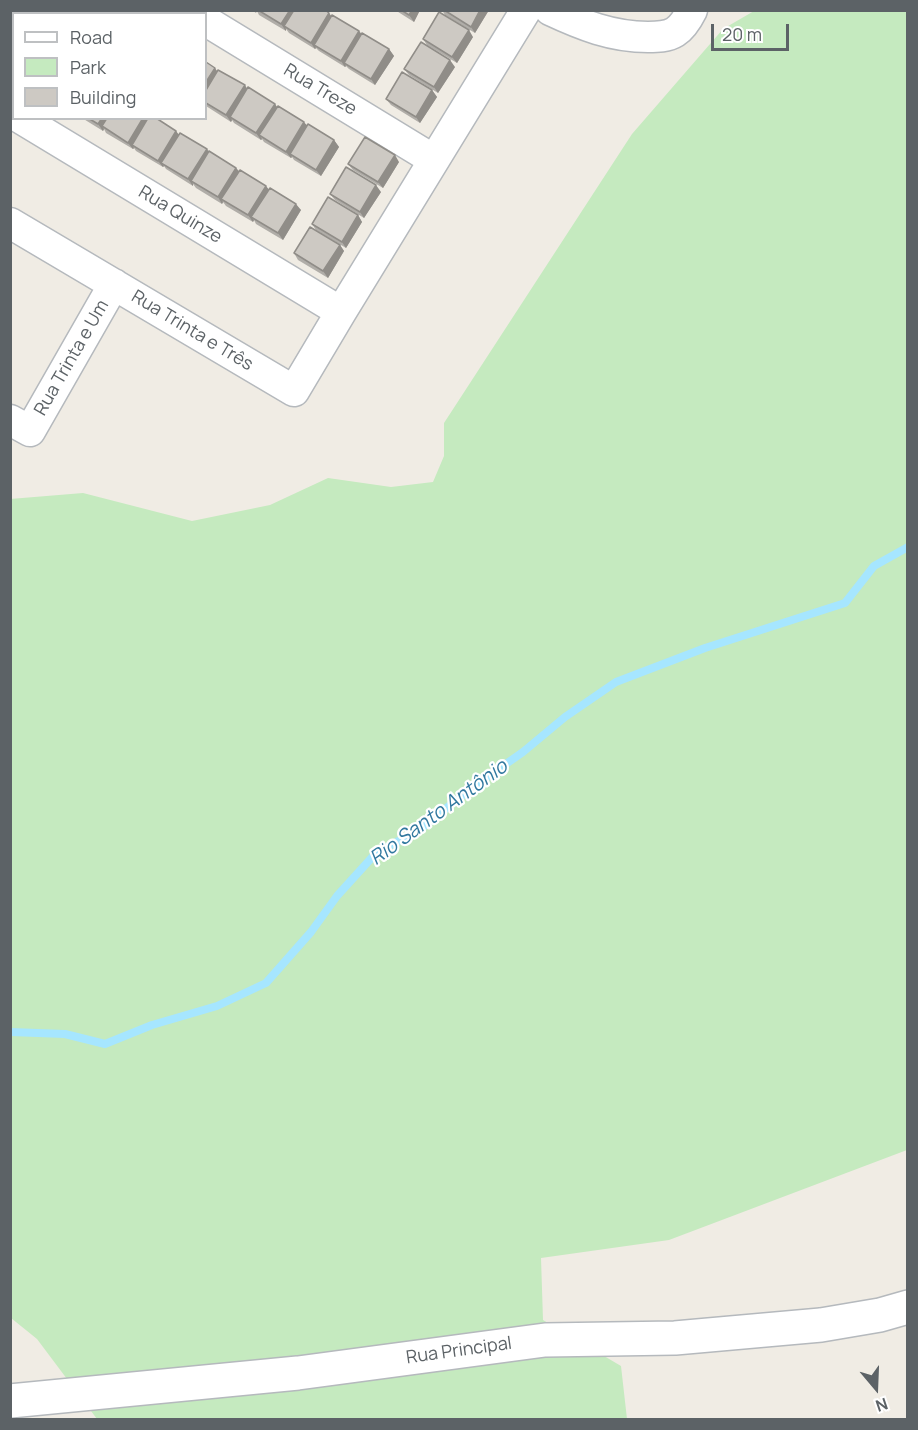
<!DOCTYPE html>
<html>
<head>
<meta charset="utf-8">
<style>
	body { margin:0 }
	#map { position:relative; width:918px; height:1430px; overflow:hidden; background:#f0ece4; font-family:Manrope,sans-serif }
	canvas { display:block }
	.frame { position:absolute; inset:0; border:12px solid #5c6266; pointer-events:none }
	.legend { position:absolute; left:12px; top:12px; width:195px; height:108px; box-sizing:border-box; background:#fff; border:2px solid #bec0c2; margin:0; padding:8px 10px; list-style:none; font-size:18px; color:#5c6266 }
	.legend li { display:flex; align-items:center; gap:12px; height:30px }
	.legend b { width:30px; border:2px solid #bec0c2 }
	.north { position:absolute; left:846px; top:1358px; width:60px; height:60px; -webkit-text-stroke:4px #fff; paint-order:stroke; rotate:161deg; font-size:16px; font-weight:700; line-height:24px; text-align:center; color:#5c6266 }
	.north::after { content:''; display:block; margin:auto; width:21px; height:27px; background:#5c6266; clip-path:polygon(50% 0,100% 100%,50% 72%,0 100%) }
	.scale { position:absolute; left:711px; top:24px; width:78px; height:27px; box-sizing:border-box; border:3px solid #5c6266; border-top:0; padding-left:8px; font-size:18px; line-height:21px; white-space:nowrap; color:#5c6266; -webkit-text-stroke:4px #fff; paint-order:stroke }
</style>
</head>
<body>
<div id="map">
<canvas width="918" height="1430"></canvas>
<div class="frame"></div>
<ul class="legend">
<li><b style="height:8px;background:#fff"></b>Road</li>
<li><b style="height:16px;background:#c5eabf"></b>Park</li>
<li><b style="height:16px;background:#cdc9c3"></b>Building</li>
</ul>
<div class="north">N</div>
<div class="scale">20 m</div>
</div>
<script>
const ctx = document.querySelector('canvas').getContext('2d');
ctx.lineJoin = 'round';
function fill(path, color) {
  ctx.fillStyle = color;
  ctx.fill(path, 'evenodd');
}
function strokePath(path, color, width, dash) {
  ctx.strokeStyle = color;
  ctx.lineWidth = width;
  ctx.lineCap = dash ? 'butt' : 'round';
  ctx.setLineDash(dash || []);
  ctx.stroke(path);
}
function write(font, color, halo, rows, align = 'center') {
  ctx.font = font + ' Manrope,sans-serif';
  ctx.lineWidth = 4.5;
  ctx.setLineDash([]);
  ctx.textBaseline = 'middle';
  ctx.strokeStyle = halo;
  ctx.fillStyle = color;
  for (const [text, x, y, turn = 0] of rows) {
    ctx.save();
    ctx.translate(x, y);
    ctx.rotate((+turn || 0) * Math.PI / 180);
    ctx.textAlign = isNaN(turn) ? turn : align;
    if (halo) ctx.strokeText(text, 0, 0);
    ctx.fillText(text, 0, 0);
    ctx.restore();
  }
}
const green = new Path2D(`
	M754 11H907V1150L669 1240 541 1258 543 1320 621 1366 627 1419H97L37 1339 11 1318 10 499 83 493 192 521 270 505 328 478 391 487 433 482 444 456V423L632 134 723 29Z`);
const stream = new Path2D(`
	M10 1032 65 1034 105 1044 152 1025 217 1006 266 983 311 932 337 896 376 853 419 830 473 787 523 752 565 717 616 682 705 648 845 603 874 566 908 547`);
const minor = new Path2D(`
	M550 10C582 25 612 37 648 37 657 37 667 37 675 32 683 27 688 18 692 10
	M206 21 434 160
	M20 118 341 312
	M10 223 294 391 341 312 526 10
	M10 420 30 431 114 284`);
const tertiary = new Path2D(`
	M10 1401 298 1373 545 1340 675 1338 821 1325 880 1315 908 1307`);
const wall = new Path2D(`
	M252 10H325L329 13 332 17 359 31 362 35 389 49 394 56 375 85 349 69 346 66 345 67 319 51 316 48 315 49 289 33 286 29V31L259 15 257 11 256 13Z
	M395 10H420L414 22Z
	M442 10H489L475 33 445 15Z
	M473 37 457 63 427 45 423 39Z
	M206 62 217 71 247 89 275 104 277 107 307 125 334 140 339 147 321 176 294 160 292 157 291 158 264 142 262 139 261 140 234 123 232 120 231 122 206 106Z
	M455 67 438 93 409 75 404 69Z
	M432 90 437 97 420 123 391 105 386 99Z
	M82 118H156L176 131 179 135 207 149 209 153 236 168 239 171 301 210 283 240 256 224 254 220 253 222 226 206 223 202 222 204 196 188 193 184V186L166 169 164 166 163 167 136 151 134 148 133 149 106 133 104 129 103 131Z
	M399 162 383 188 353 170 348 164Z
	M381 192 364 218 335 200 330 194Z
	M358 215 362 222 346 248 316 230 312 224Z
	M340 245 344 251 328 278 298 260 294 253Z`);
const shadedWall = new Path2D(`
	M290 10H298L284 26 286 29V31L281 24Z
	M412 10H420L414 22 409 15Z
	M480 10H489L475 33 471 27Z
	M329 13 334 20 314 45 316 48 315 49 311 43Z
	M469 30 473 37 457 63 452 57Z
	M359 31 364 37 344 63 346 66 345 67 341 61Z
	M389 49 394 56 375 85 371 79Z
	M450 60 455 67 438 93 434 87Z
	M14 61V73L12 72 14 74 13 76 10 73V66Z
	M215 68 219 74 206 96V82Z
	M245 85 249 92 230 117 232 120 231 122 226 115Z
	M432 90 437 97 420 123 416 117Z
	M275 104 279 110 259 135 262 139 261 140 256 133Z
	M102 118H111L102 126 104 129 103 131 98 124Z
	M143 118H150L132 145 134 148 133 149 128 143Z
	M304 122 309 128 290 154 292 157 291 158 286 152Z
	M176 131 181 138 161 163 164 166 163 167 158 161Z
	M334 140 339 147 321 176 316 170Z
	M207 149 211 156 191 181 193 184V186L188 179Z
	M395 155 399 162 383 188 378 182Z
	M236 168 241 174 221 199 223 202 222 204 218 197Z
	M376 185 381 192 364 218 360 212Z
	M266 186 271 192 251 217 254 220 253 222 248 215Z
	M296 204 301 210 283 240 278 233Z
	M358 215 362 222 346 248 342 242Z
	M340 245 344 251 328 278 323 271Z`);
const building = new Path2D(`
	M54 10H85L83 14H59Z
	M90 10H121L125 13 88 14Z
	M258 10H290L281 24Z
	M294 10H325L329 13 311 43 284 26Z
	M401 10H412L409 15Z
	M444 10H480L471 27Z
	M439 12 469 30 452 57 423 39Z
	M332 15 359 31 341 61 314 45Z
	M10 30 14 32V61L10 66Z
	M362 33 389 49 371 79 344 63Z
	M421 42 450 60 434 87 404 69Z
	M206 62 215 68 206 82Z
	M218 70 245 85 226 115 206 103V90Z
	M402 72 432 90 416 117 386 99Z
	M248 87 275 104 256 133 230 117Z
	M278 106 304 122 286 152 259 135Z
	M88 118H102L98 124Z
	M107 118H143L128 143 102 126Z
	M148 118H156L176 131 158 161 132 145Z
	M308 124 334 140 316 170 290 154Z
	M180 133 207 149 188 179 161 163Z
	M365 137 395 155 378 182 348 164Z
	M209 151 236 168 218 197 191 181Z
	M346 167 376 185 360 212 330 194Z
	M240 170 266 186 248 215 221 199Z
	M270 188 296 204 278 233 251 217Z
	M328 197 358 215 342 242 312 224Z
	M310 227 340 245 323 271 294 253Z`);
const streetNames = [
	["Rua Treze",320,90,31],
	["Rua Quinze",180,215,31],
	["Rua Trinta e Três",192,331,31],
	["Rua Trinta e Um",72,358,-60],
	["Rua Principal",459,1351,-8]
];
const waterNames = [
	["Rio Santo Antônio",439,813,-36]
];
fill(green, '#c5eabf');
strokePath(stream, '#a6e6ff', 8);
strokePath(minor, '#b5b9bd', 33);
strokePath(tertiary, '#b5b9bd', 36);
strokePath(minor, '#fff', 30);
strokePath(tertiary, '#fff', 33);
fill(wall, '#b0ada8');
fill(shadedWall, '#908d88');
fill(building, '#cdc9c3');
strokePath(building, '#908d88', 1.5);
write('18px', '#5c6266', '#fff', streetNames);
write('italic 20px', '#31789f', '#fff', waterNames);
</script>
</body>
</html>
